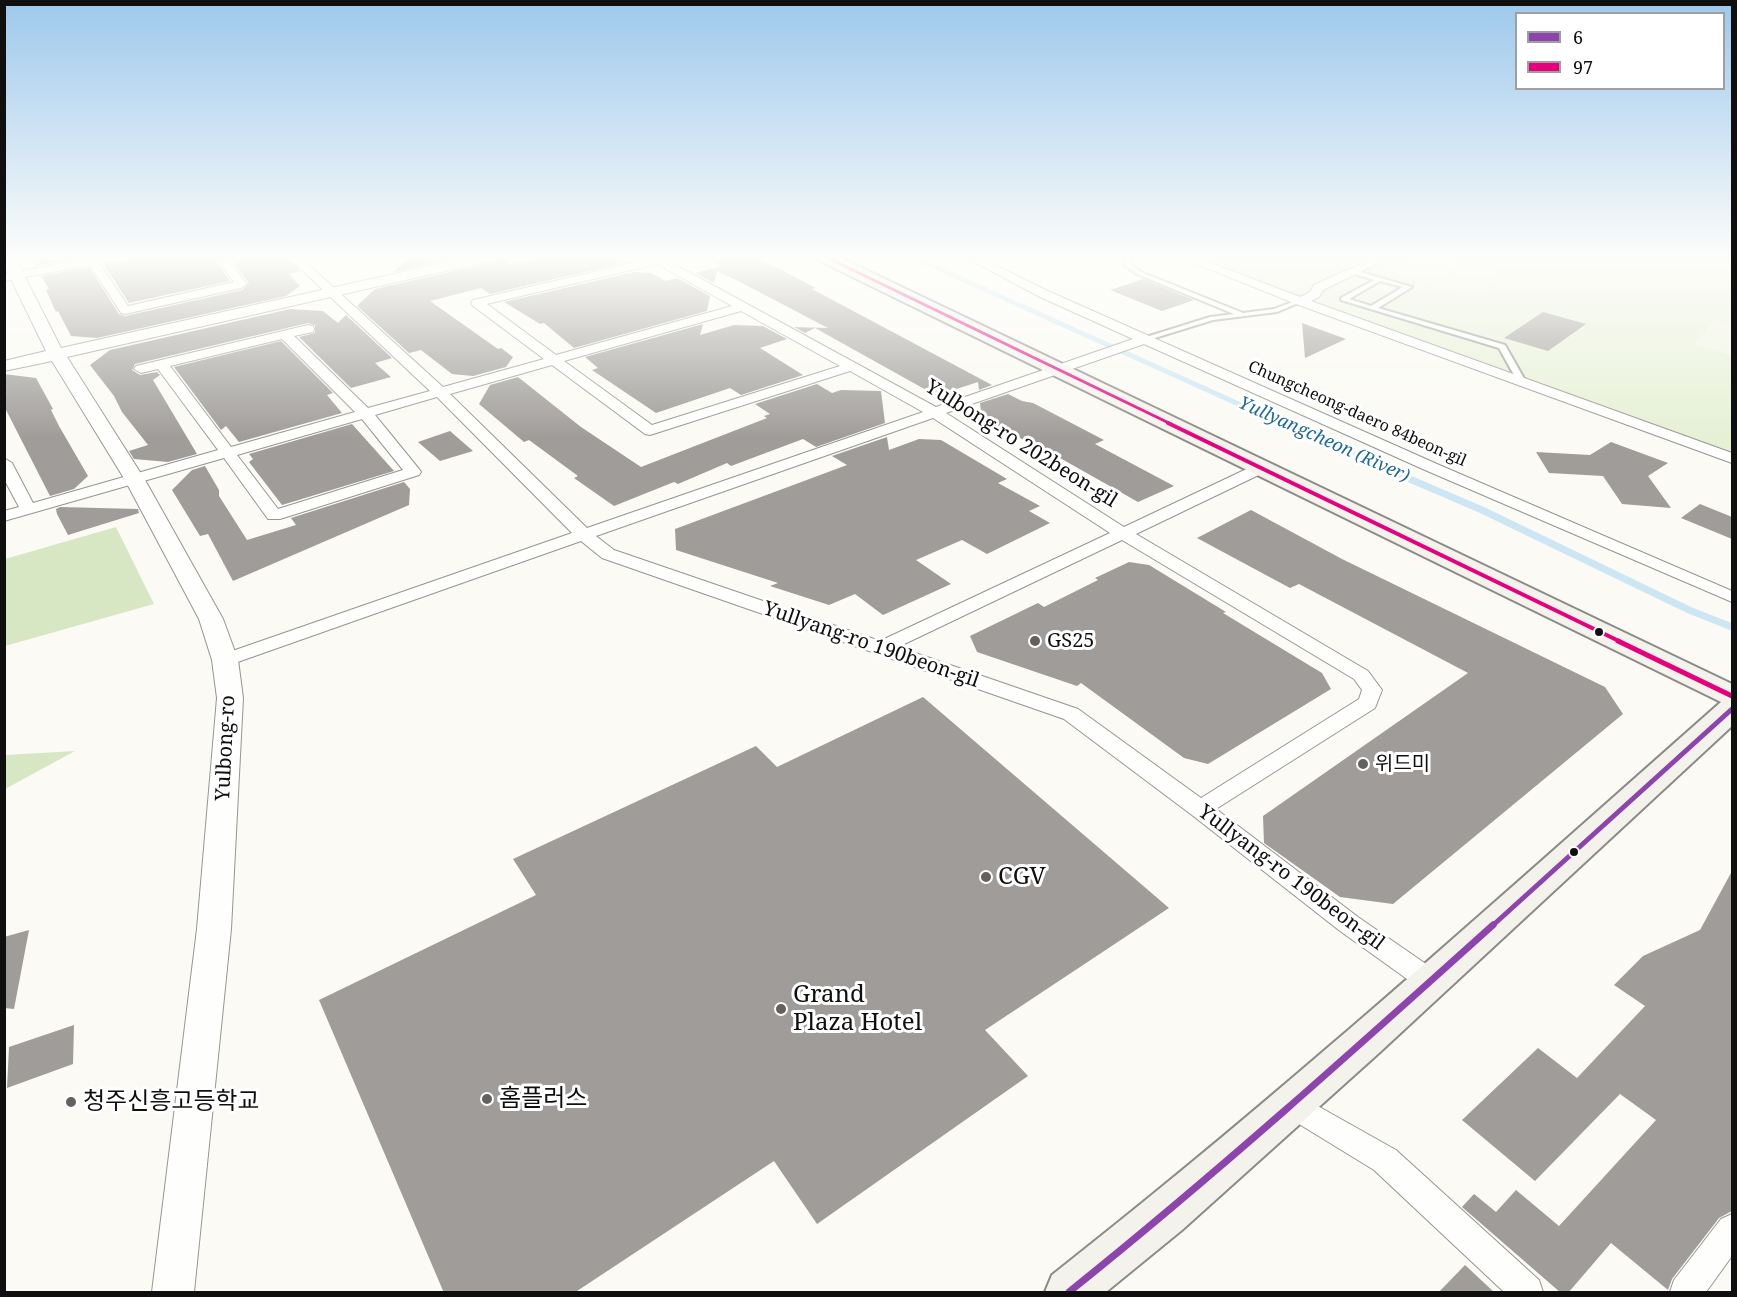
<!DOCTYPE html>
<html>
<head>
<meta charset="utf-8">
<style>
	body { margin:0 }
	#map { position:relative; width:1737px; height:1297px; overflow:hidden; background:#fbfaf4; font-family:"Noto Serif",serif }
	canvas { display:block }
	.frame { position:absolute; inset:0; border:6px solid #0f0f0f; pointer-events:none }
	.legend { position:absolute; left:1515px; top:12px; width:210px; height:78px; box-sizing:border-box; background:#fff; border:2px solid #9f9f9f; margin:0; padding:8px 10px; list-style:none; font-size:18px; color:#0f0f0f }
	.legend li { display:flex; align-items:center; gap:12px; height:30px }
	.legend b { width:30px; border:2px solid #9f9f9f }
</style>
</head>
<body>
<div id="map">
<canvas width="1737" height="1297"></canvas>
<div class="frame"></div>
<ul class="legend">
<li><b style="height:8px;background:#8e44ad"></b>6</li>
<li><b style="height:8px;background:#e5007d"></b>97</li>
</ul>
</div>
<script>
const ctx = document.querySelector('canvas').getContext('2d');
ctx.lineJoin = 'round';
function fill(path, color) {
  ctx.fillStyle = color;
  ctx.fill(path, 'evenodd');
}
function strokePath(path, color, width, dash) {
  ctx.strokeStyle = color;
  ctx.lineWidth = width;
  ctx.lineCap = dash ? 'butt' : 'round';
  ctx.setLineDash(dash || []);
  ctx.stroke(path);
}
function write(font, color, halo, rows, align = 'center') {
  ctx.font = font + ' "Noto Serif","Noto Sans KR",serif';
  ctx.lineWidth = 6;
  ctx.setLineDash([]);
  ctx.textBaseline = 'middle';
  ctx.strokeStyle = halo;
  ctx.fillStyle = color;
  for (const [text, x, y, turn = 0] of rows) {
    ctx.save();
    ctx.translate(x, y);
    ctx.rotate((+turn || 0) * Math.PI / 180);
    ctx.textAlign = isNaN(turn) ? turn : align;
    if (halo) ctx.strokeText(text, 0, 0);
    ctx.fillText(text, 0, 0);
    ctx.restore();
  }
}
const green = new Path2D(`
	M1198 257H1732V452L1320 305Z`);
const forest = new Path2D(`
	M116 527 154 604 5 646V559Z
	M75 751 5 789V755Z`);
const pitch = new Path2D(`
	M1413 257H1439L1463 263 1429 283 1387 271Z
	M1469 265 1506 275H1507L1474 295 1436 284Z
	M1714 320 1732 324V355L1694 345Z`);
const streamFar1 = new Path2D(`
	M913 257 1283 424`);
const stream = new Path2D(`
	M1279 423 1482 510 1689 610 1732 627`);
const building = new Path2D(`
	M30 257H82L35 266Z
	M137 257H213L230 281 129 303 104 265Z
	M230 257H286L300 271 289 274 300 286 286 296 97 338 71 336 58 311 56 312 46 290 49 289 41 276 89 267 119 314 125 316 242 290 249 283Z
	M410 257H461L394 272Z
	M498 257H507L508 264 546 257H625L623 263 490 294 481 288 430 301 498 349 501 348 513 357 506 367 473 376 452 374 421 350 409 353 357 306 375 289 489 263Z
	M705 257H756L816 288 812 289 992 385 979 390 978 382 947 392 928 391 815 328 805 333 794 327 828 328 740 282 717 271 714 283 695 273 721 266Z
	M634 272 651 273 666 281 677 278 710 296 707 311 574 348 544 323 540 324 504 302Z
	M1143 279 1194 300 1162 311 1110 290Z
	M290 309 323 311 338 323 346 315 392 358 375 363 391 377 351 388 299 337 315 333V325L308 323 135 364 132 370 140 375 157 372 160 375 153 380 197 454 168 462 134 459 129 451 148 445 122 412 114 396 90 365 110 350Z
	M1543 312 1586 324 1548 351 1504 338Z
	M1302 323 1346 339 1305 358Z
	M703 324 700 335 734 325 763 326 787 339 760 348 803 375 741 395 730 388 656 413 592 370 598 368 585 357Z
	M281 341 333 393 327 395 342 413 239 442 226 426 221 430 174 367Z
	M4 374 36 378 53 409 51 410 59 426 88 476 74 489 50 496 4 406Z
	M518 377 581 427 641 467 767 418 764 416 770 414 755 404 817 384 832 393 841 390 881 391 885 423 816 447 803 439 731 466 727 463 678 484 674 482 614 506 574 478 578 476 529 440 524 442 479 404 490 385Z
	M1008 394 1022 401 1033 403 1104 440 1095 444 1174 486 1138 502 1060 458 1058 459 1004 429 1001 430 982 420 980 403Z
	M352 424 394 471 282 505 249 462 253 459 249 454Z
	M450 431 473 451 440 461 418 442Z
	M887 437 889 450 919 439 941 440 1007 479 998 483 1040 506 1029 511 1050 523 987 554 962 540 916 560 951 584 883 615 855 594 829 605 770 586 778 583 676 550 675 529 847 465 832 456Z
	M1611 442 1668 463 1648 476 1671 508 1622 504 1603 476 1549 473 1536 452 1590 455Z
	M205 466 219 490V496L247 540 296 525 291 518 404 482 410 489 409 505 233 581 208 534 200 536 172 490 192 470Z
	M1700 504 1732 517V539L1681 518Z
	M60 507 138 509 139 513 68 535 57 514 56 509Z
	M1251 510 1342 559 1605 687 1623 714 1393 904 1340 897 1264 843 1263 816 1468 673 1299 584 1290 588 1197 538Z
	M1129 562 1149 565 1226 612 1223 613 1322 673 1331 689 1208 764 1184 758 1081 683 1077 686 977 652 970 636 1038 603 1044 607 1098 580 1095 578Z
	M923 697 1169 908 985 1030 1028 1076 817 1224 774 1161 574 1293H444L319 1000 536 895 513 859 756 746 777 767Z
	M1732 871V1211L1719 1218 1672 1279 1668 1290 1611 1243 1568 1293H1561L1462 1207 1474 1194 1496 1212 1516 1190 1559 1226 1656 1120 1620 1094 1535 1181 1462 1120 1538 1048 1577 1078 1645 1006 1614 985 1643 956 1700 930Z
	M29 930 14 1009 4 1008V937Z
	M74 1025 73 1064 7 1088 9 1047Z
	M1465 1265 1495 1293H1438Z`);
const service = new Path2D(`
	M1126 257H1132L1131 265 1141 272 1243 313 1274 309 1300 299 1303 301 1277 312 1213 320 1145 341 1143 340V338L1210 317 1234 314 1137 274 1125 266Z
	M1353 270 1412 287 1378 308 1505 345 1526 382 1519 384 1499 348 1341 300V298L1374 280 1351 273V271ZM1380 281 1403 287 1371 306 1349 299Z`);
const minor = new Path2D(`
	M84 257H123L121 259 100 264 128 306 234 282 215 257H227L247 284 241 288 125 314 121 313 90 265 4 281V274L86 259Z
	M288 257H300L443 387 544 359 473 306 471 303 473 300 649 259 647 257H661L936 407 1133 339 1040 297 965 257H979L1048 291 1437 464 1732 591V602L1425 470 1144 344 946 413 1124 527 1255 465H1267L1269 468 1267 471 1136 534 1368 671 1382 690 1375 708 1216 809 1358 917 1439 973 1443 981 1439 989 1430 992 1421 989 1340 931 1192 815 1064 719 602 558 581 541 232 664 225 666 218 664 215 660 218 656 572 533 437 397 375 415 419 469 421 472 419 475 280 519H268L224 458 4 521V511L19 507 4 479V458L12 463 33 503 218 450 158 369 141 373 134 369 136 366 308 325 313 326 314 329 313 332 294 336 368 408 430 391ZM657 264 732 306 556 355 487 304ZM741 311 840 366 652 425 564 361ZM282 339 355 412 231 447 170 366ZM552 365 645 434 650 435 850 371 923 412 587 528 450 394ZM933 418 1110 533 880 641 614 550 596 536ZM362 419 403 470 278 509 237 455ZM1122 540 1354 679 1362 690 1359 699 1201 798 1078 709 898 647Z
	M1179 257H1195L1300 297 1310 292 1314 285 1376 257H1391L1323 290 1319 297 1311 301 1732 453V463L1296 304Z
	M1291 1091 1396 1150 1539 1280 1543 1292H1504L1374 1170 1281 1113 1277 1104 1281 1095Z
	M1732 1214V1256L1706 1292H1670L1674 1280 1721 1219Z`);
const tertiary = new Path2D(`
	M4 257H15L61 348 470 257H496L489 261 67 357 145 480 223 619 238 660 243 698 231 929 194 1292H152L197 929 217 698 212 660 199 619 125 480 52 361 4 371V361L46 351 4 265Z`);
const secondary = new Path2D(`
	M818 257H839L1732 684V726L1380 1052 1182 1230 1106 1292H1045L1052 1275C1283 1094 1501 896 1721 702L820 261Z`);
const bus1Far1 = new Path2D(`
	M1491 927 1732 709`);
const bus1 = new Path2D(`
	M1069 1292C1215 1175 1354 1050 1493 925`);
const bus2Far2 = new Path2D(`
	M826 257 1171 424`);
const bus2Far1 = new Path2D(`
	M1168 423 1621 642`);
const bus2 = new Path2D(`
	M1618 641 1732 696`);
const markers = [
	[1599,632,5,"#0f0f0f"],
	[1035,641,6,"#62615f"],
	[1363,764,6,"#62615f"],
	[1574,852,5,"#0f0f0f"],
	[986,877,6,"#62615f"],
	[781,1009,6,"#62615f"],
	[487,1099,6,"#62615f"],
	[71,1102,6,"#62615f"]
];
const farStreetnames = [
	["Chungcheong-daero 84beon-gil",1357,414,24]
];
const farWaternames = [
	["Yullyangcheon (River)",1324,440,24]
];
const streetNames = [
	["Yulbong-ro 202beon-gil",1021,444,32],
	["Yullyang-ro 190beon-gil",871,645,19],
	["Yulbong-ro",226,748,-87],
	["Yullyang-ro 190beon-gil",1291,878,37]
];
const poiNames = [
	["GS25",1047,641],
	["위드미",1375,764]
];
const nearPoinames = [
	["CGV",998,877],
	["Grand",793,995],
	["Plaza Hotel",793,1023],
	["홈플러스",499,1099],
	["청주신흥고등학교",83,1102]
];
fill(green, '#e6f0d5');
fill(forest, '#d7e7c4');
fill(pitch, '#eef4df');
strokePath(streamFar1, '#cce7f3', 5);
strokePath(stream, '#cce7f3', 7);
fill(building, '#9f9c99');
strokePath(service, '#959592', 4);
strokePath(minor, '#959592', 2);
strokePath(tertiary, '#959592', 2);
strokePath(secondary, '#8c8b89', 4);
fill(service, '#fefefd');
fill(minor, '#fefefd');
fill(tertiary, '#fefefd');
fill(secondary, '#f4f3eb');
strokePath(bus1Far1, '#8e44ad', 5);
strokePath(bus1, '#8e44ad', 7);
strokePath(bus2Far2, '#e5007d', 3);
strokePath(bus2Far1, '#e5007d', 4);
strokePath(bus2, '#e5007d', 5);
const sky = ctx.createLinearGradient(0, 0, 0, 438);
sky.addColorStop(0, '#9dc8ec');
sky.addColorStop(0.59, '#fdfdfa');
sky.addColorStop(1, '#fdfdfa00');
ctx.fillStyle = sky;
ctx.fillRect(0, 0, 1737, 438);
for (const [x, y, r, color] of markers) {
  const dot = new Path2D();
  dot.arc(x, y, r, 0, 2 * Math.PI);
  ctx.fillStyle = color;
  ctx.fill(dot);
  strokePath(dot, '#fff', 2);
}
write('16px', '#0f0f0f', '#fff', farStreetnames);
write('italic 18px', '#1e689a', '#fff', farWaternames);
write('20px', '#0f0f0f', '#fff', streetNames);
write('20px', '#0f0f0f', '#fff', poiNames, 'left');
write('24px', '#0f0f0f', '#fff', nearPoinames, 'left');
</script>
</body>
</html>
